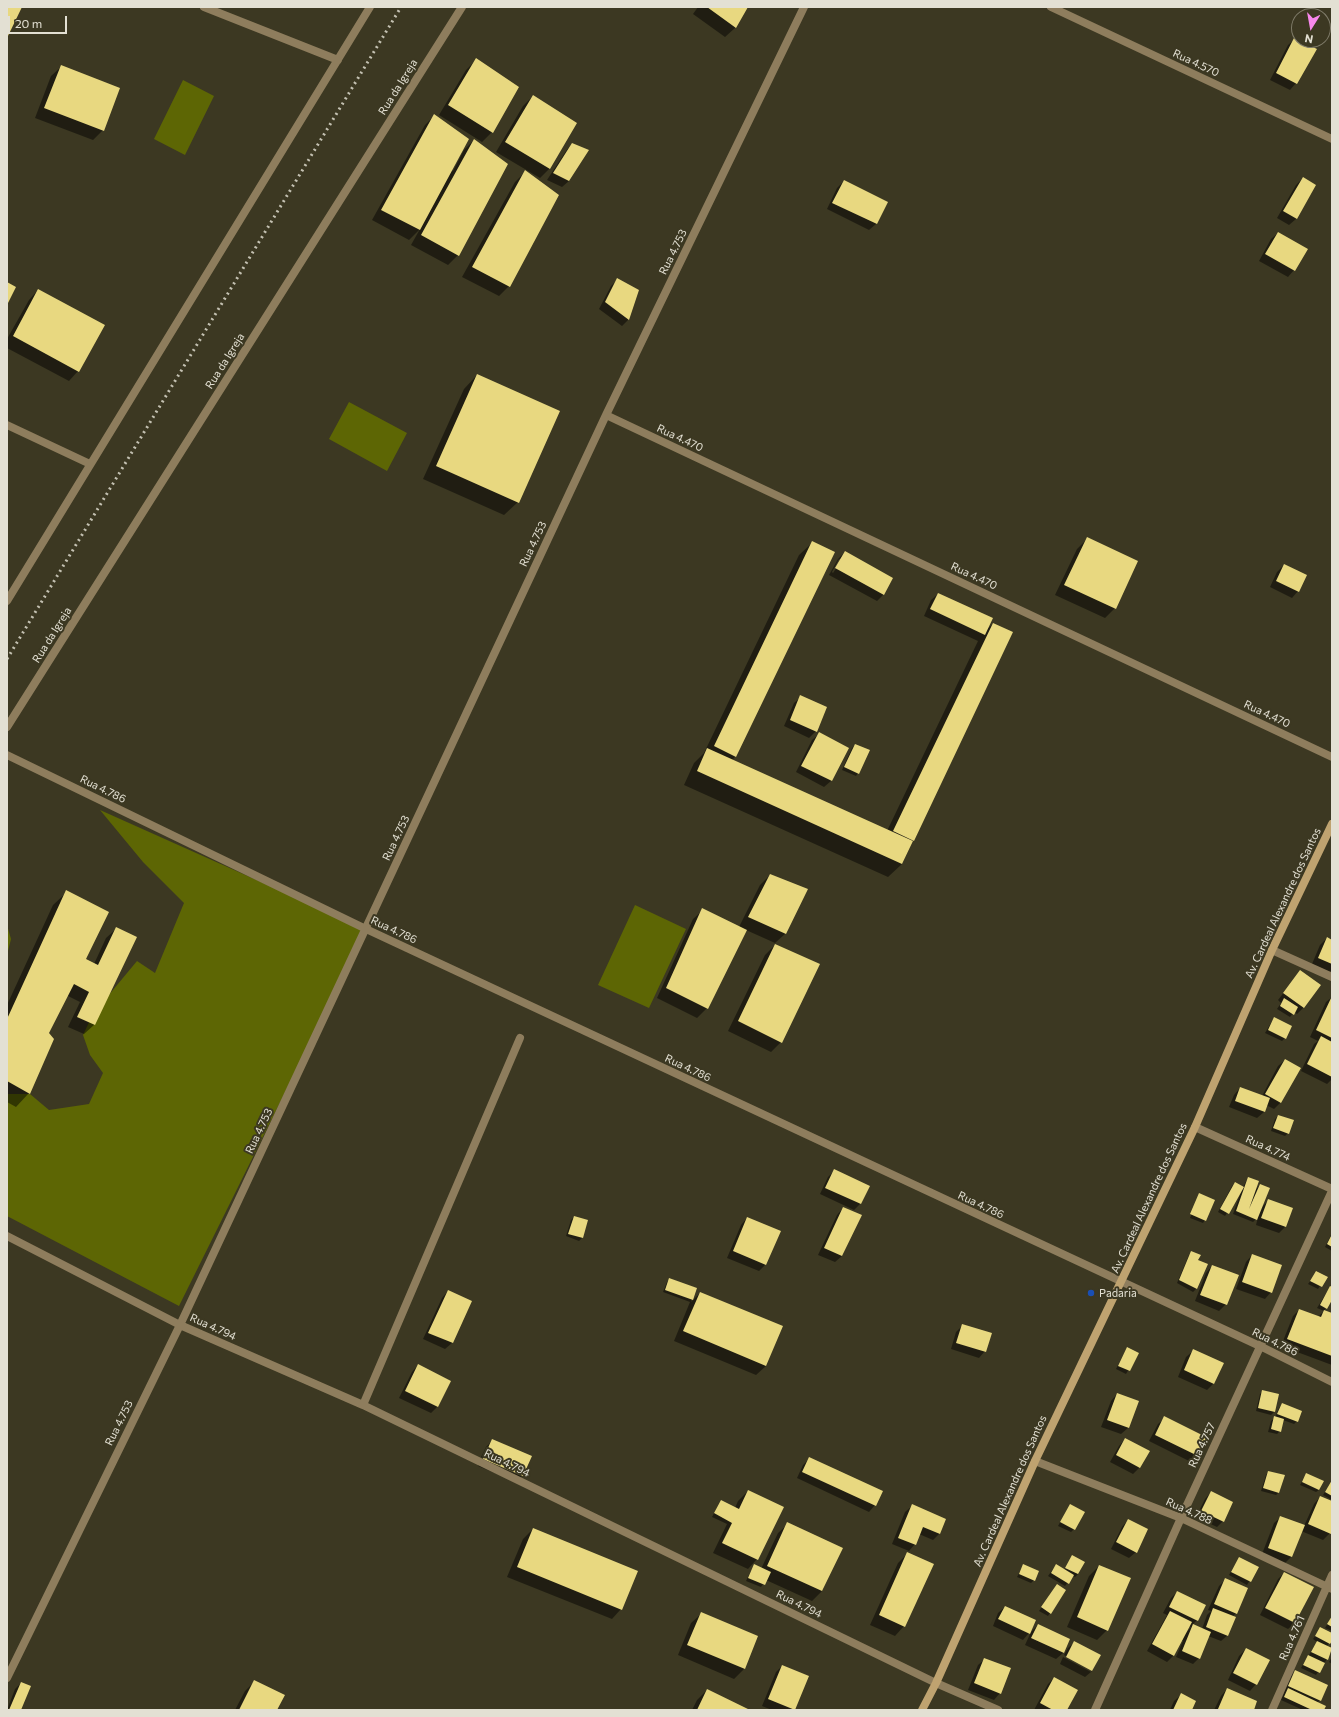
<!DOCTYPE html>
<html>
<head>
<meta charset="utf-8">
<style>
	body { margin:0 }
	#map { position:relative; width:1339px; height:1717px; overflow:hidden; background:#3c3822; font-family:Commissioner,sans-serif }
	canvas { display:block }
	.frame { position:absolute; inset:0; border:8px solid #e3e0d3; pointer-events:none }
	.north { position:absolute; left:1291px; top:8px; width:40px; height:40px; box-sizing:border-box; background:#3c3822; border:1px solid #7f7b69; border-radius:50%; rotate:191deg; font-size:11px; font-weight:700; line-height:16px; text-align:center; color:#e3e0d3 }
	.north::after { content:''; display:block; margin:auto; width:14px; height:18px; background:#f788eb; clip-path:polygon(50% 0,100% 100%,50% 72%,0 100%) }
	.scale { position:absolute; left:8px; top:16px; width:59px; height:18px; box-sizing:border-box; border:2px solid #e3e0d3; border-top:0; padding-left:5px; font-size:12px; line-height:14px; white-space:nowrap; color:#e3e0d3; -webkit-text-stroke:3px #3c3822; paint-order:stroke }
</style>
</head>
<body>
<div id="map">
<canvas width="1339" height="1717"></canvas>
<div class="frame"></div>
<div class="north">N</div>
<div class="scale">20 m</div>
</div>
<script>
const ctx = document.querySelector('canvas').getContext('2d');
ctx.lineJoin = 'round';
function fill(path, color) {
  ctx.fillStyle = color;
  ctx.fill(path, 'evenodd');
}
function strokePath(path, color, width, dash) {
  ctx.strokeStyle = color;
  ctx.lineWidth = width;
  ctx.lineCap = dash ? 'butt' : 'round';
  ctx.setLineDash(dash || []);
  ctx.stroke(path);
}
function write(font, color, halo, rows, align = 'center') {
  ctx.font = font + ' Commissioner,sans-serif';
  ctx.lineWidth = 4;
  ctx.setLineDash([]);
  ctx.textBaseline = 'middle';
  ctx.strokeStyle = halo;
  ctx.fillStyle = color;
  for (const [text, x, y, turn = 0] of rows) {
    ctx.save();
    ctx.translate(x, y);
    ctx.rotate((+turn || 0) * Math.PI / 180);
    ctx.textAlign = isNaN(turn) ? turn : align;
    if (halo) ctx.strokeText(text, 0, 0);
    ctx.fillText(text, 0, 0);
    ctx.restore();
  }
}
const green = new Path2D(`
	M183 80 214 96 185 155 154 139Z
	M349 402 407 433 387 471 329 439Z
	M100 810 366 929 179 1306 7 1216V1094H30L49 1110 89 1104 103 1073 90 1055 83 1035 93 1014 137 961 155 973 184 903 143 862Z
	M635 905 686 929 649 1008 598 985Z
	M7 925 11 939 7 955Z`);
const shadow = new Path2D(`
	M698 7H747L735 28 725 37 693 14Z
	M1295 39 1296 83 1290 90 1270 80 1288 45Z
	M476 60 492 132 482 142 439 115 466 70Z
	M61 67 103 130 93 140 35 118 51 76Z
	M533 96 550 168 540 178 496 152 523 106Z
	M434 116 451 170 453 171 464 150 474 140 458 255 448 265 411 245 420 229 409 240 372 220 425 125Z
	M572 144 569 181 562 187 547 180 566 151Z
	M525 172 509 286 499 296 462 277 515 182Z
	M1303 178 1315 185 1296 219 1289 225 1277 218 1296 185Z
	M844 181 887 202 876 224 869 230 827 209 837 188Z
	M1278 233 1294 270 1288 277 1259 261 1271 239Z
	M617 280 638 290 628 320 622 326 599 309 611 286Z
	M38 290 78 371 69 381 7 348V339L29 300Z
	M477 375 518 502 504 515 423 479 464 389Z
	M1087 539 1115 608 1105 618 1055 595 1077 549Z
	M813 542 735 757 732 760 887 831 978 641 924 616 931 600 938 594 986 630 993 624 1012 633 902 864 888 877 684 785 694 763 704 753 799 555Z
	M845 552 892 579 883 595 877 601 829 575 838 559ZM839 559H842L833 573 832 572Z
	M1284 565 1298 591 1292 598 1270 587 1277 572Z
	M801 697 816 731 809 738 784 726 794 703Z
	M819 734 847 748 831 781 824 787 796 772 812 740Z
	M855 745 858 773 856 776 842 770 852 748Z
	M770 875 806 890 785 934 775 943 746 930 707 1008 697 1018 657 998 693 919 703 910 739 927 760 885Z
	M67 892 82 964H94L106 938 116 929 136 938 94 1025 84 1034 68 1027 80 1002 66 995 48 1033 29 1093 16 1107 7 1102V1005L53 905Z
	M1327 938 1332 941V970L1330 972 1312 964 1320 945Z
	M775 945 781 1042 771 1052 728 1031 765 955Z
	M1300 972 1320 985 1303 1008 1297 1014 1294 1012 1290 1017 1277 1009 1281 1003 1278 1000Z
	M1332 997V1079L1327 1084 1301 1071 1314 1044 1318 1041 1310 1037 1326 1002Z
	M1274 1018 1285 1038 1282 1041 1265 1033Z
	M1285 1060 1281 1102 1274 1109 1266 1105 1264 1112 1257 1118 1229 1107 1234 1095 1240 1088 1262 1096 1278 1066Z
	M1278 1116 1288 1133 1285 1136 1271 1131 1275 1119Z
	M834 1171 860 1204 854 1210 820 1194 828 1177Z
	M1248 1178 1254 1191 1260 1185 1261 1208 1269 1200 1285 1227 1279 1233 1256 1225 1258 1217 1253 1222 1233 1214 1241 1192 1225 1216 1218 1212 1232 1186 1235 1183 1243 1187Z
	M1199 1197 1205 1220 1203 1223 1190 1218Z
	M843 1208 860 1216 842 1256 835 1262 818 1255 837 1215Z
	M574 1217 587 1221 582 1238 579 1241 566 1236 571 1220Z
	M747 1218 779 1231 765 1265 759 1271 727 1258 741 1225Z
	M1332 1233V1251L1325 1247Z
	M1192 1252 1197 1261 1207 1265 1196 1289 1193 1292 1177 1283 1189 1255Z
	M1252 1255 1271 1292 1265 1299 1236 1289 1246 1262Z
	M1212 1266 1226 1304 1219 1311 1195 1301 1206 1273Z
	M1317 1272 1326 1277 1318 1289 1308 1284Z
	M670 1279 696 1288 691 1302 700 1293 766 1366 756 1375 674 1341 690 1302 663 1292 667 1282Z
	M1330 1287 1332 1288V1298L1324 1311 1332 1314V1365L1281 1346 1293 1316 1299 1310 1318 1317 1324 1311 1317 1308Z
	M448 1291 470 1301 452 1343 445 1349 423 1339 442 1298Z
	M963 1325 985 1351 979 1358 951 1349 956 1332Z
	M1127 1348 1138 1353 1126 1374 1116 1369Z
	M1193 1351 1214 1383 1207 1390 1178 1377 1186 1357Z
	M418 1365 450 1381 437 1407 431 1413 399 1398 412 1372Z
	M1263 1391 1278 1395 1274 1412 1271 1415 1256 1411 1260 1394Z
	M1117 1394 1137 1402 1128 1428 1121 1434 1101 1427 1111 1401Z
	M1282 1405 1297 1421 1294 1424 1283 1420 1280 1431 1277 1434 1268 1432 1271 1421 1275 1418 1279 1408Z
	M1165 1418 1206 1438 1197 1456 1191 1462 1149 1441 1158 1424Z
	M1125 1439 1139 1468 1133 1474 1110 1462 1119 1446Z
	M492 1441 530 1457 522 1476 516 1482 478 1466 481 1459 521 1476V1474L481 1457 486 1447Z
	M810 1458 875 1505 869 1512 797 1478 803 1465Z
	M1268 1472 1279 1492 1276 1495 1261 1491 1266 1475Z
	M1306 1475 1319 1490 1316 1492 1300 1485Z
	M1332 1482V1500L1323 1495Z
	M748 1491 757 1559 748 1569 713 1553 727 1524 712 1517 719 1504 735 1508 738 1501Z
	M1211 1492 1223 1521 1217 1527 1196 1517 1205 1499Z
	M1320 1497 1332 1502V1528L1330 1533 1323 1540 1301 1531 1291 1557 1285 1563 1262 1554 1274 1523 1281 1517 1304 1526 1314 1504Z
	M912 1506 940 1533 933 1540 919 1534 915 1544 909 1551 892 1544 905 1512Z
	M1068 1508 1074 1529 1071 1532 1058 1526Z
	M1128 1520 1136 1552 1129 1558 1111 1549 1122 1527Z
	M788 1524 822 1591 812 1601 766 1580 761 1587 746 1581 754 1565 761 1569 778 1533Z
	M533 1529 621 1609 612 1619 507 1577 523 1539Z
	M908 1553 904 1626 895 1636 870 1625 898 1563Z
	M1072 1557 1078 1574 1075 1577 1073 1576 1065 1586 1048 1576 1056 1565 1064 1570Z
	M1239 1558 1258 1567 1247 1585 1229 1575Z
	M1024 1565 1034 1580 1031 1583 1017 1577Z
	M1099 1566 1107 1630 1097 1640 1067 1627 1089 1576Z
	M1284 1573 1313 1587 1295 1623 1288 1629 1260 1615 1278 1579Z
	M1225 1580 1236 1613 1233 1616 1228 1635 1221 1641 1208 1636 1199 1658 1193 1664 1176 1657 1183 1641H1181L1174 1655 1167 1662 1147 1651 1167 1615 1163 1613 1171 1598 1177 1592 1197 1620 1192 1625 1202 1629 1207 1615 1211 1611 1208 1610 1219 1586ZM1189 1626 1191 1627 1186 1633Z
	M1057 1585 1050 1613 1048 1616 1039 1611Z
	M1005 1607 1029 1633 1023 1640 993 1626 998 1613Z
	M701 1614 757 1636 744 1669 734 1679 678 1655 691 1623Z
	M1332 1617V1631L1325 1628Z
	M1038 1625 1069 1640 1063 1653 1056 1659 1025 1645 1031 1632Z
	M1321 1628 1332 1634V1639L1327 1646V1659L1316 1675 1301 1668 1317 1642 1313 1639Z
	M1075 1642 1092 1671 1091 1672V1669L1064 1655 1068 1648Z
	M1246 1649 1256 1684 1250 1691 1228 1680 1239 1656Z
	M1063 1657 1091 1672 1085 1677 1060 1664Z
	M1332 1657V1664L1329 1662Z
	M985 1659 1000 1693 994 1700 968 1690 978 1665Z
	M782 1666 808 1676 794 1710H772L762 1706 776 1672Z
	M1295 1672 1320 1700 1317 1703 1323 1710H1303L1281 1700 1284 1693 1282 1692 1289 1678Z
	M1054 1678 1066 1710H1034L1048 1684Z
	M255 1681 276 1710H235L245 1691Z
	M21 1683 19 1710H7L15 1689Z
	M1227 1689 1252 1710H1214L1221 1696Z
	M707 1690 748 1710H692L697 1700Z
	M1181 1695 1191 1710H1170L1174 1701Z`);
const building = new Path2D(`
	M7 7H22L7 38Z
	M707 7H748L736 28Z
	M1294 38 1317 49 1297 84 1276 73Z
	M476 58 519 87 493 133 448 105Z
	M61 65 120 88 104 131 44 108Z
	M533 95 577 123 550 169 505 142Z
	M434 114 469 139 420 230 381 210Z
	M474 139 508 164 459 256 421 235Z
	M572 143 589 150 569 181 553 173Z
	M525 170 559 195 510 287 472 267Z
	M1303 177 1316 185 1297 219 1283 211Z
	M844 180 888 202 877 224 832 203Z
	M1278 232 1308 249 1295 271 1265 254Z
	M617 278 639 290 629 320 605 302Z
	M7 282 16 287 7 305Z
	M38 289 105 325 79 372 13 336Z
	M477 374 560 411 519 503 436 466Z
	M1087 537 1138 561 1116 609 1064 585Z
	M812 541 835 552 736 757 714 746Z
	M845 551 893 578 884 595 835 568Z
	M1284 564 1307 575 1299 592 1276 581Z
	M938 593 993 618 985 635 930 609Z
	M993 623 1013 632 914 841 893 831Z
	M800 695 827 707 817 732 790 720Z
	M819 732 849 748 832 781 801 766Z
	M855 744 870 750 859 774 844 767Z
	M707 748 913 841 902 864 697 771Z
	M770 874 808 889 786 934 748 917Z
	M66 890 109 912 86 959 98 965 116 927 137 937 95 1025 77 1017 89 992 74 984 49 1033 54 1039 30 1094 7 1081V1019Z
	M702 908 747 930 708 1009 666 988Z
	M1327 937 1332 940V964L1318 958Z
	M775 944 820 964 782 1043 738 1021Z
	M1300 970 1321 985 1304 1008 1283 993Z
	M1332 996V1038L1316 1030Z
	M1284 998 1298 1007 1294 1015 1280 1006Z
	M1274 1017 1292 1026 1286 1039 1268 1030Z
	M1321 1036 1332 1042V1077L1307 1064Z
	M1285 1059 1301 1068 1281 1103 1265 1094Z
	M1240 1087 1270 1098 1265 1112 1235 1101Z
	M1278 1115 1294 1120 1289 1134 1273 1128Z
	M834 1169 870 1186 861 1204 825 1188Z
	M1248 1177 1259 1181 1249 1209 1260 1184 1270 1188 1257 1220 1236 1211Z
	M1235 1182 1244 1187 1229 1214 1220 1209Z
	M1199 1193 1215 1200 1206 1221 1190 1214Z
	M1268 1199 1293 1208 1286 1227 1261 1218Z
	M843 1207 862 1215 842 1256 824 1248Z
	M574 1216 588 1220 583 1238 568 1234Z
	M747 1217 781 1231 766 1265 733 1251Z
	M1332 1234V1247L1327 1244Z
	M1191 1251 1201 1255 1198 1260 1208 1264 1197 1289 1179 1280Z
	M1252 1254 1282 1265 1272 1293 1242 1282Z
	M1212 1265 1239 1275 1227 1305 1200 1295Z
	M1316 1271 1328 1277 1322 1287 1310 1281Z
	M669 1278 697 1288 693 1300 665 1290Z
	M1330 1286 1332 1287V1300L1327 1309 1320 1305Z
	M448 1290 472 1301 453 1343 428 1333Z
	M700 1292 783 1326 766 1366 683 1331Z
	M1299 1309 1321 1317 1324 1310 1332 1313V1356L1287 1339Z
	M962 1324 992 1333 986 1352 956 1343Z
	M1127 1347 1139 1353 1130 1371 1118 1366Z
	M1193 1349 1224 1363 1214 1384 1184 1370Z
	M418 1364 451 1381 438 1407 405 1391Z
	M1262 1390 1279 1394 1275 1412 1258 1408Z
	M1117 1393 1139 1401 1129 1428 1107 1420Z
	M1282 1403 1302 1411 1298 1422 1277 1414Z
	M1164 1416 1208 1438 1198 1456 1155 1435Z
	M1274 1416 1284 1419 1281 1432 1271 1429Z
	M1125 1438 1150 1451 1140 1468 1116 1455Z
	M492 1439 532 1456 523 1476 483 1459Z
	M809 1457 883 1491 876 1506 802 1472Z
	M1268 1471 1285 1475 1279 1493 1263 1488Z
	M1306 1473 1324 1481 1319 1490 1302 1482Z
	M1332 1480V1496L1325 1492Z
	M748 1490 784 1507 758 1560 722 1543 732 1523 714 1513 721 1500 739 1509Z
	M1211 1491 1233 1502 1224 1522 1201 1511Z
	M1320 1496 1332 1501 1331 1534 1308 1524Z
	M912 1504 946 1519 940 1534 923 1527 916 1545 898 1538Z
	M1070 1504 1085 1512 1075 1530 1060 1522Z
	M1280 1516 1305 1525 1292 1557 1268 1548Z
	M1128 1519 1148 1529 1137 1553 1116 1542Z
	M787 1522 843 1548 822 1591 767 1566Z
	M533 1528 638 1571 622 1610 517 1567Z
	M907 1552 934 1564 905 1627 879 1615Z
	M1072 1555 1085 1562 1078 1574 1065 1568Z
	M1239 1557 1259 1567 1251 1582 1231 1572Z
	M754 1564 771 1572 765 1585 748 1578Z
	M1023 1564 1039 1571 1035 1581 1019 1574Z
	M1056 1564 1074 1575 1069 1584 1051 1573Z
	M1099 1565 1131 1578 1108 1631 1077 1617Z
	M1284 1572 1314 1587 1295 1623 1265 1608Z
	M1225 1578 1248 1588 1237 1614 1214 1604Z
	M1057 1584 1066 1590 1051 1614 1041 1607Z
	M1177 1591 1206 1605 1198 1621 1169 1607Z
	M1005 1606 1036 1620 1030 1634 998 1619Z
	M1213 1608 1236 1617 1228 1636 1206 1627Z
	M1170 1611 1192 1622 1174 1656 1152 1644Z
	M701 1612 758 1636 745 1669 687 1645Z
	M1332 1616V1627L1327 1624Z
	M1038 1624 1070 1639 1064 1653 1031 1638Z
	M1193 1624 1211 1632 1200 1659 1182 1651Z
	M1320 1627 1332 1633V1641L1330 1644 1315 1636Z
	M1074 1641 1101 1655 1092 1671 1066 1657Z
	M1317 1641 1332 1648 1328 1660 1311 1652Z
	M1246 1648 1270 1660 1257 1685 1233 1673Z
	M1308 1655 1325 1663 1320 1673 1303 1665Z
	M984 1658 1011 1668 1001 1694 974 1683Z
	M782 1665 809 1676 795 1710 768 1699Z
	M1295 1670 1328 1685 1321 1701 1288 1686Z
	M1054 1677 1078 1690 1067 1710H1053L1040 1703Z
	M254 1680 285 1695 277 1710H239Z
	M21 1682 31 1686 21 1710H9Z
	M1227 1688 1257 1701 1254 1710H1221L1218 1709Z
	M1288 1688 1326 1706 1324 1710H1312L1284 1697Z
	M707 1689 750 1710H697Z
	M1181 1693 1196 1701 1192 1710H1173Z`);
const minor = new Path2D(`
	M204 7 338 60
	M1051 7 1332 139
	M606 415 1332 757
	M7 425 90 464
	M7 601 370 7
	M7 727 462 7
	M7 755 366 929 1260 1346 1332 1382
	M1272 950 1332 977
	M1195 1127 1332 1189
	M7 1236 180 1325 363 1405 936 1683 998 1710
	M363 1405 520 1038
	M1035 1461 1181 1518 1332 1589
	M7 1678 180 1325 606 415 804 7
	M1095 1710 1181 1518 1332 1191
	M1272 1710 1332 1575`);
const secondary = new Path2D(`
	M922 1710 936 1683 1035 1461 1195 1127 1272 950 1332 824`);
const rail = new Path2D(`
	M7 659 401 7`);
const markers = [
	[1091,1293,4,"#1a4fb4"]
];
const streetNames = [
	["Rua 4.570",1196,63,25],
	["Rua da Igreja",398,87,-58],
	["Rua 4.753",673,252,-64],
	["Rua da Igreja",225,361,-58],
	["Rua 4.470",680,438,25],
	["Rua 4.753",533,544,-65],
	["Rua 4.470",974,576,25],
	["Rua da Igreja",52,635,-58],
	["Rua 4.470",1267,714,25],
	["Rua 4.786",103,789,26],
	["Rua 4.753",396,838,-65],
	["Av. Cardeal Alexandre dos Santos",1283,903,-65],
	["Rua 4.786",394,930,25],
	["Rua 4.786",688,1068,25],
	["Rua 4.753",259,1131,-65],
	["Rua 4.774",1268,1148,24],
	["Av. Cardeal Alexandre dos Santos",1149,1198,-65],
	["Rua 4.786",981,1205,25],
	["Rua 4.794",213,1327,24],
	["Rua 4.786",1275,1342,26],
	["Rua 4.753",119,1423,-64],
	["Rua 4.757",1202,1445,-65],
	["Rua 4.794",507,1463,26],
	["Av. Cardeal Alexandre dos Santos",1010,1491,-66],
	["Rua 4.788",1189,1511,24],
	["Rua 4.794",799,1604,26],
	["Rua 4.761",1292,1638,-66]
];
const poiNames = [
	["Padaria",1099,1293]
];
fill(green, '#5d6604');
fill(shadow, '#0007');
fill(building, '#e8d880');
strokePath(minor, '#8e7d5d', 8);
strokePath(secondary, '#bfa370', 8);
strokePath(rail, '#c4c1b2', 3, [2, 4]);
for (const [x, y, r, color] of markers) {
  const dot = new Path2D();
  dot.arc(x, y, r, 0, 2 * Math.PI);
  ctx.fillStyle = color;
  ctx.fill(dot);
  strokePath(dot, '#3c3822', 1.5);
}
write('11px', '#e3e0d3', '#3c3822', streetNames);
write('11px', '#e3e0d3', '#3c3822', poiNames, 'left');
</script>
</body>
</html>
